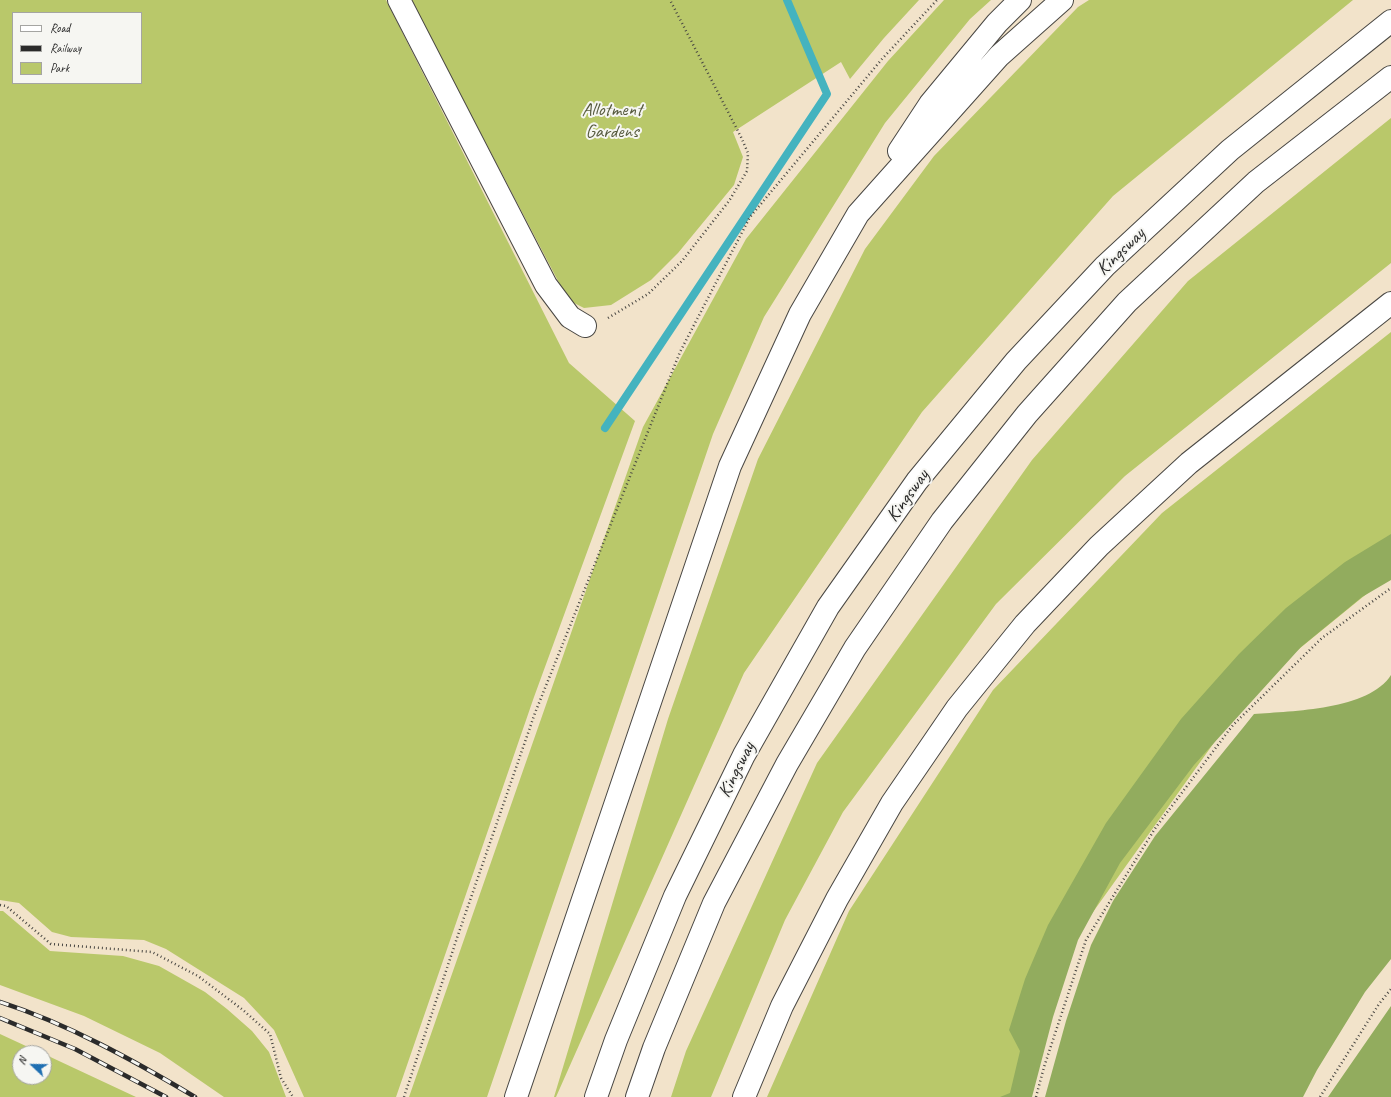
<!DOCTYPE html>
<html>
<head>
<meta charset="utf-8">
<style>
	body { margin:0 }
	#map { position:relative; width:1391px; height:1097px; overflow:hidden; background:#f2e3ca; font-family:Caveat,sans-serif }
	canvas { display:block }
	.legend { position:absolute; left:12px; top:12px; width:130px; height:72px; box-sizing:border-box; background:#f6f6f2; border:1px solid #a5a5a2; margin:0; padding:5px 7px; list-style:none; font-size:12px; color:#2b2b2b }
	.legend li { display:flex; align-items:center; gap:8px; height:20px }
	.legend b { width:20px; border:1px solid #a5a5a2 }
	.north { position:absolute; left:12px; top:1045px; width:40px; height:40px; box-sizing:border-box; background:#f6f6f2; border:1px solid #a5a5a2; border-radius:50%; rotate:292deg; font-size:11px; font-weight:700; line-height:16px; text-align:center; color:#2b2b2b }
	.north::after { content:''; display:block; margin:auto; width:14px; height:18px; background:#1f6fb2; clip-path:polygon(50% 0,100% 100%,50% 72%,0 100%) }
</style>
</head>
<body>
<div id="map">
<canvas width="1391" height="1097"></canvas>
<ul class="legend">
<li><b style="height:5px;background:#fff"></b>Road</li>
<li><b style="height:5px;background:#2b2b2b"></b>Railway</li>
<li><b style="height:11px;background:#b9c86a"></b>Park</li>
</ul>
<div class="north">N</div>
</div>
<script>
const ctx = document.querySelector('canvas').getContext('2d');
ctx.lineJoin = 'round';
function fill(path, color) {
  ctx.fillStyle = color;
  ctx.fill(path, 'evenodd');
}
function strokePath(path, color, width, dash) {
  ctx.strokeStyle = color;
  ctx.lineWidth = width;
  ctx.lineCap = dash ? 'butt' : 'round';
  ctx.setLineDash(dash || []);
  ctx.stroke(path);
}
function write(font, color, halo, rows, align = 'center') {
  ctx.font = font + ' Caveat,sans-serif';
  ctx.lineWidth = 4;
  ctx.setLineDash([]);
  ctx.textBaseline = 'middle';
  ctx.strokeStyle = halo;
  ctx.fillStyle = color;
  for (const [text, x, y, turn = 0] of rows) {
    ctx.save();
    ctx.translate(x, y);
    ctx.rotate((+turn || 0) * Math.PI / 180);
    ctx.textAlign = isNaN(turn) ? turn : align;
    if (halo) ctx.strokeText(text, 0, 0);
    ctx.fillText(text, 0, 0);
    ctx.restore();
  }
}
const green = new Path2D(`
	M0 0H386L569 363 635 421 534 697 396 1097H304L274 1030 244 998 166 949 144 940 71 937 52 932 19 903 0 900ZM13 13H141V83H13Z
	M411 0H919L884 38 850 79 841 62 733 132 743 157 734 185 678 253 651 280 611 305 584 308 568 300Z
	M944 0H991L970 19 885 123 764 317 713 434 487 1097H409L643 427 746 239 888 61Z
	M1089 0H1353L1113 196 922 412 744 673 556 1097H554L668 719 758 459 865 249 934 156 1078 7Z
	M1391 118V263L1125 476 996 604 843 812 785 920 711 1097H671L686 1051 817 763 1032 460 1188 281Z
	M1391 332V574L1256 684 1068 947 1023 1097H767L849 911 993 690 1162 513Z
	M0 911H3L50 951 123 956 159 966 205 992 227 1009 252 1031 269 1052 286 1097H224L160 1053 84 1016 0 985Z
	M0 1034 41 1053H20V1077H44V1054L136 1097H0Z`);
const forest = new Path2D(`
	M1391 534V580L1362 597 1301 647 1194 765 1120 863 1078 940 1053 1017 1032 1097H1000L1010 1093 1020 1051 1009 1030 1025 979 1048 925 1106 823 1181 719 1239 654 1286 608 1345 562Z
	M1391 675V959L1365 992 1317 1070 1303 1097H1045L1066 1021 1091 945 1113 901 1155 836 1242 729 1254 714C1292 711 1369 710 1391 675Z
	M1391 1006V1097H1328Z`);
const stream = new Path2D(`
	M605 428 827 94 787 0`);
const path = new Path2D(`
	M608 318 648 294 682 261 729 201 747 171 748 153 741 137 670 0
	M0 905 6 906 51 944 152 952 198 976 243 1010 270 1034 281 1078 293 1097
	M404 1097 458 935 535 713 680 352 750 217 882 59 937 0
	M1036 1097 1044 1067 1086 940 1156 827 1233 725 1322 638 1391 588
	M1320 1097 1379 1004 1391 989`);
const minor = new Path2D(`
	M399 0 546 285 570 317 585 326`);
const trunk = new Path2D(`
	M899 151 930 104 997 23 1020 0
	M516 1097 730 466 800 314 858 214 999 56 1062 0
	M596 1097 616 1040 675 896 744 755 828 607 917 481 1016 361 1105 266 1230 150 1391 21
	M744 1097 782 1006 837 899 892 803 957 708 1025 624 1099 546 1189 463 1391 303`);
const motorway = new Path2D(`
	M637 1097 654 1048 714 903 787 764 855 648 942 521 1027 414 1127 302 1256 182 1391 77`);
const rail = new Path2D(`
	M0 1002C68 1024 133 1060 195 1097
	M0 1018 75 1049 166 1097`);
const parkNames = [
	["Allotment",612,110],
	["Gardens",612,132]
];
const streetNames = [
	["Kingsway",1121,252,-44],
	["Kingsway",908,496,-54],
	["Kingsway",737,770,-63]
];
fill(green, '#b9c86a');
fill(forest, '#92ac5e');
strokePath(stream, '#44b3bf', 8);
strokePath(minor, '#494743', 24);
strokePath(trunk, '#494743', 24);
strokePath(motorway, '#494743', 24);
strokePath(path, '#494743', 2.5, [1, 3]);
strokePath(minor, '#fff', 22);
strokePath(trunk, '#fff', 22);
strokePath(motorway, '#fff', 22);
strokePath(rail, '#2b2b2b', 4.5);
strokePath(rail, '#f6f6f2', 3, [9]);
write('19px', '#565a3e', '#f6f6f2', parkNames);
write('19px', '#2b2b2b', '#f6f6f2', streetNames);
</script>
</body>
</html>
